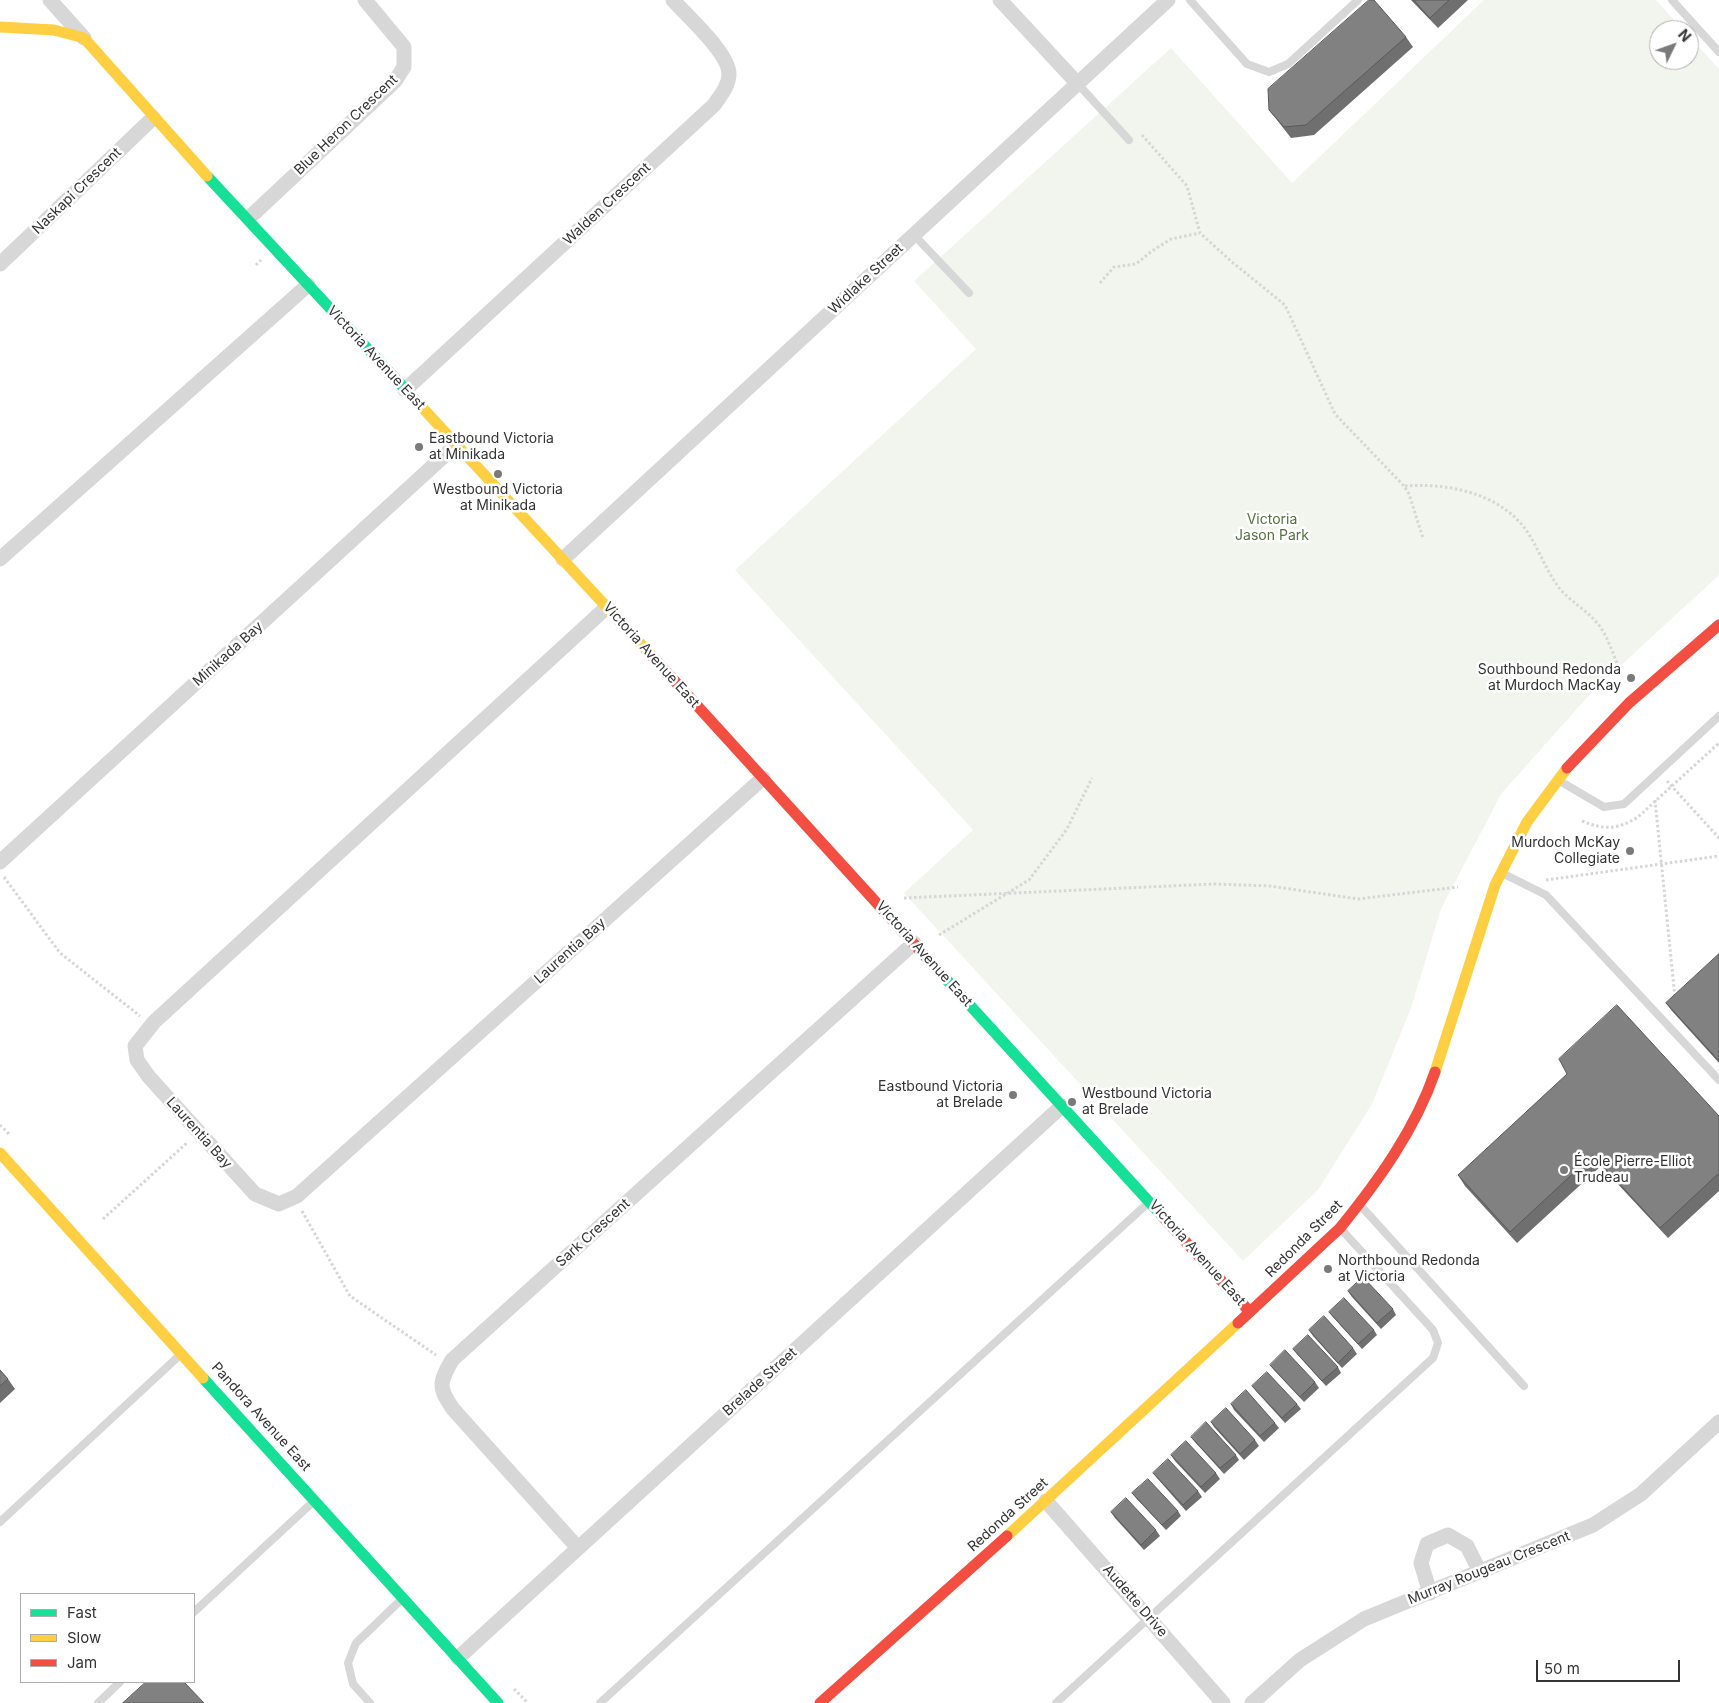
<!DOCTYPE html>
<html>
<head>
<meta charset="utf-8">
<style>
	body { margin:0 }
	#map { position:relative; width:1719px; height:1703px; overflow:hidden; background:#fff; font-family:Inter,sans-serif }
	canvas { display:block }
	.legend { position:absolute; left:20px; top:1593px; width:175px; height:90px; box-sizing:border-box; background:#fff; border:1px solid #adadad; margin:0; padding:6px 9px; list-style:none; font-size:15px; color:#333 }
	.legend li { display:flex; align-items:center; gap:10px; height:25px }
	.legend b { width:25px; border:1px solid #adadad }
	.north { position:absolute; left:1649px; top:20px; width:50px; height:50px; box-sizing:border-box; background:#fff; border:1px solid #adadad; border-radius:50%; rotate:48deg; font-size:14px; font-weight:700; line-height:20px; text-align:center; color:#333 }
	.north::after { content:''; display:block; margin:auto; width:18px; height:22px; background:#7a7a7a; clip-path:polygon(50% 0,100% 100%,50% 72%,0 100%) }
	.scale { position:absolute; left:1536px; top:1660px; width:144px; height:22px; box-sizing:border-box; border:2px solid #333; border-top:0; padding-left:6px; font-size:15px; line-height:18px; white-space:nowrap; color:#333; -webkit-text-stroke:4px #fff; paint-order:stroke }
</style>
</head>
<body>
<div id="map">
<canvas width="1719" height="1703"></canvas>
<ul class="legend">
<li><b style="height:6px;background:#16e098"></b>Fast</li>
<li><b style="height:6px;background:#ffcf43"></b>Slow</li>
<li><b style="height:6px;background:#f24e42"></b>Jam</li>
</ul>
<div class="north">N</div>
<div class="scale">50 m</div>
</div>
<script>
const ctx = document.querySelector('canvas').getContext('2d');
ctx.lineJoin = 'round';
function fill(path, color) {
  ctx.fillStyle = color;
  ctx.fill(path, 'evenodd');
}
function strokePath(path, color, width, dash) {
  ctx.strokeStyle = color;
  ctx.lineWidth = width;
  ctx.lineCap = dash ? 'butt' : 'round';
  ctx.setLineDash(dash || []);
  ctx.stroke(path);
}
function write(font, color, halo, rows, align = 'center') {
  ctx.font = font + ' Inter,sans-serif';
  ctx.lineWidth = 5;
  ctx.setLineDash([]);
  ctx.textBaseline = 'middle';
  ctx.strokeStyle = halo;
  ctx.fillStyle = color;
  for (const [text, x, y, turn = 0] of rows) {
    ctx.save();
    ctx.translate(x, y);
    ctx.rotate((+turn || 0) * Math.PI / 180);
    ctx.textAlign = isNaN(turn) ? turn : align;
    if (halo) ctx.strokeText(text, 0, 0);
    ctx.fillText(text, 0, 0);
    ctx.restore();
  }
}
const green = new Path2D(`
	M1484 0H1656L1683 30H1659V60H1689V36L1719 69V575L1591 693 1501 794 1441 909 1411 1008 1372 1104 1318 1190 1243 1261 904 893 973 830 735 570 976 349 914 281 1171 48 1292 183Z`);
const path = new Path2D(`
	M1142 135 1187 186 1200 233 1232 262 1285 305 1335 414 1404 486 1409 494 1423 538
	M256 265 261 260
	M1100 283 1114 267 1136 264 1152 251 1171 239 1200 233
	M1405 486C1446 483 1495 492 1523 526 1538 545 1545 570 1560 589 1572 603 1590 612 1601 628 1609 640 1614 657 1620 670
	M1667 781 1719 838
	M1655 800 1675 998
	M1582 821C1604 830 1617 830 1638 817L1719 743
	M4 877 60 953 140 1016
	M1546 880 1719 856
	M904 898 1214 884 1270 886 1358 899 1458 887
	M939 935 1029 880 1067 829 1092 778
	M0 1125 10 1135
	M302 1211 350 1296 436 1355
	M103 1219 188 1142
	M514 1689 528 1703`);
const lane = new Path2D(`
	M1190 0 1247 64 1269 72 1288 64 1358 0
	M1672 0 1719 52
	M1077 83 1129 140
	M914 235 969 293
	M1558 780 1604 807 1624 804 1719 716
	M1502 873 1546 895 1719 1080
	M1361 1206 1524 1386
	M0 1522 181 1354
	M194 1612 314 1501
	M98 1703 120 1682
	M370 1703 353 1684 348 1663 356 1643 402 1599
	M600 1703 1148 1203
	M1056 1703 1433 1358 1438 1343 1433 1330 1341 1229`);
const street = new Path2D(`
	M50 0 84 38
	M1000 0 1077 83
	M249 218 395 81 404 67V47L365 0
	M0 264 153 118
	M405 390 714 105C720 96 729 86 729 74 729 53 687 16 673 0
	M0 559 308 285
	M563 559 1168 0
	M607 607 154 1022 135 1046 137 1060 149 1077 255 1194 279 1204 297 1196 763 778
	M0 862 456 445
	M1046 1501 1223 1703
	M578 1548 453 1409C438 1387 439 1383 452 1360L914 943
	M1430 1593 1421 1563 1427 1544 1448 1535 1467 1546 1480 1572
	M458 1658 1062 1106
	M1252 1703 1300 1660 1364 1619 1593 1525 1641 1494 1719 1422`);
const fast = new Path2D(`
	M207 176 407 391
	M935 967 1163 1217
	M203 1378 498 1703`);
const slow = new Path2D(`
	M0 27 54 30 84 38 207 176
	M407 391 651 655
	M1435 1072 1495 885 1527 822 1567 768
	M0 1153 203 1378
	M1007 1536 1238 1323`);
const jam = new Path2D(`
	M651 655 935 967
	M1567 768 1629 703 1719 625
	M1163 1217 1250 1312
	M1238 1323 1340 1228C1378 1181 1415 1130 1435 1072
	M820 1703 1007 1536`);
const wall = new Path2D(`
	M1411 0H1468L1438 28Z
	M1406 37 1413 47 1314 135 1291 138 1277 120 1269 110Z
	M1719 954V1063L1672 1011 1666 1003Z
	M1719 1116V1191L1668 1238 1601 1166 1517 1243 1465 1186 1458 1175Z
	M1348 1291 1393 1309 1396 1315 1381 1329 1352 1297Z
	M1329 1312 1374 1330 1377 1335 1362 1349 1333 1317Z
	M1309 1330 1353 1348 1357 1354 1342 1368 1313 1336Z
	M1293 1349 1338 1367 1341 1373 1326 1386 1297 1354Z
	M1270 1365 1315 1382 1319 1388 1304 1402 1274 1370Z
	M0 1370 8 1379 15 1389 0 1403Z
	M1252 1386 1297 1404 1301 1409 1285 1423 1256 1391Z
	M1231 1404 1275 1423 1279 1428 1264 1442 1234 1410Z
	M1211 1422 1255 1440 1259 1446 1244 1460 1214 1427Z
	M1191 1437 1236 1455 1239 1460 1224 1474 1195 1442Z
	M1171 1455 1216 1473 1220 1479 1205 1493 1175 1461Z
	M1153 1473 1198 1491 1202 1497 1186 1511 1157 1478Z
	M1132 1493 1178 1511 1181 1516 1166 1530 1136 1498Z
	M1111 1512 1156 1530 1160 1536 1144 1550 1115 1518Z`);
const building = new Path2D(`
	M1369 0H1374L1406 37 1306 125 1284 127 1269 110 1268 89Z
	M1414 0H1449L1430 18Z
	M1719 954V1061L1666 1003Z
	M1617 1005 1719 1116V1173L1660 1228 1593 1155 1510 1232 1458 1175 1567 1074 1559 1059Z
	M1363 1277 1393 1309 1377 1323 1348 1291Z
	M1344 1298 1374 1330 1358 1344 1329 1312Z
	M1324 1316 1353 1348 1338 1363 1309 1330Z
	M1308 1335 1338 1367 1322 1381 1293 1349Z
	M1285 1350 1315 1382 1300 1397 1270 1365Z
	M0 1370 8 1379 0 1386Z
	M1267 1372 1297 1404 1282 1418 1252 1386Z
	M1246 1390 1275 1423 1260 1436 1231 1404Z
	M1226 1408 1255 1440 1240 1454 1211 1422Z
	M1206 1422 1236 1455 1220 1468 1191 1437Z
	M1186 1441 1216 1473 1201 1487 1171 1455Z
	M1168 1459 1198 1491 1183 1505 1153 1473Z
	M1148 1479 1178 1511 1162 1525 1132 1493Z
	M1126 1498 1156 1530 1141 1545 1111 1512Z
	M146 1682H184L204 1703H123Z`);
const markers = [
	[419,447,5,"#7a7a7a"],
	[498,474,5,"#7a7a7a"],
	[1631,678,5,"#7a7a7a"],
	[1630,851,5,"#7a7a7a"],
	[1013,1095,5,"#7a7a7a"],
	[1072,1102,5,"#7a7a7a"],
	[1564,1170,5,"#7a7a7a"],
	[1328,1269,5,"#7a7a7a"]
];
const streetNames = [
	["Blue Heron Crescent",346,125,-44],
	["Naskapi Crescent",77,191,-44],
	["Walden Crescent",607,204,-43],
	["Widlake Street",866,279,-43],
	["Victoria Avenue East",376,358,47],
	["Minikada Bay",228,654,-42],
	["Victoria Avenue East",651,655,48],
	["Laurentia Bay",570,951,-42],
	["Victoria Avenue East",924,954,48],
	["Laurentia Bay",199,1133,48],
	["Sark Crescent",593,1233,-42],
	["Redonda Street",1304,1239,-45],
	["Victoria Avenue East",1197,1253,48],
	["Brelade Street",760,1382,-42],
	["Pandora Avenue East",261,1417,48],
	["Redonda Street",1008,1515,-42],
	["Murray Rougeau Crescent",1489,1568,-22],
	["Audette Drive",1135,1601,49]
];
const poiNames = [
	["Eastbound Victoria",429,439],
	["at Minikada",429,455],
	["Westbound Victoria",498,490,"center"],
	["at Minikada",498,506,"center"],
	["Southbound Redonda",1621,670,"right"],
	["at Murdoch MacKay",1621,686,"right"],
	["Murdoch McKay",1620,843,"right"],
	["Collegiate",1620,859,"right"],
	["Eastbound Victoria",1003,1087,"right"],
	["at Brelade",1003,1103,"right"],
	["Westbound Victoria",1082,1094],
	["at Brelade",1082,1110],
	["École Pierre-Elliot",1574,1162],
	["Trudeau",1574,1178],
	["Northbound Redonda",1338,1261],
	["at Victoria",1338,1277]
];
const parkNames = [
	["Victoria",1272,520],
	["Jason Park",1272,536]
];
fill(green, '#f1f5ed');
strokePath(path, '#d6d6d6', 3, [2.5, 2.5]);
strokePath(lane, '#d7d7d7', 8);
strokePath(street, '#d7d7d7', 15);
strokePath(fast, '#16e098', 11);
strokePath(slow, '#ffcf43', 11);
strokePath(jam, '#f24e42', 11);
fill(wall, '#6f6f6f');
fill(building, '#818181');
strokePath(building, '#5a5a5a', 1);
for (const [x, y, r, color] of markers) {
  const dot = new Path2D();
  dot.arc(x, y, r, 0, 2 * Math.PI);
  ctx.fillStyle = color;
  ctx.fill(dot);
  strokePath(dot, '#fff', 2);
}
write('14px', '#333', '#fff', streetNames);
write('14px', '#333', '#fff', poiNames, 'left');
write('14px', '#56703f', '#fff', parkNames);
</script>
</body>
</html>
